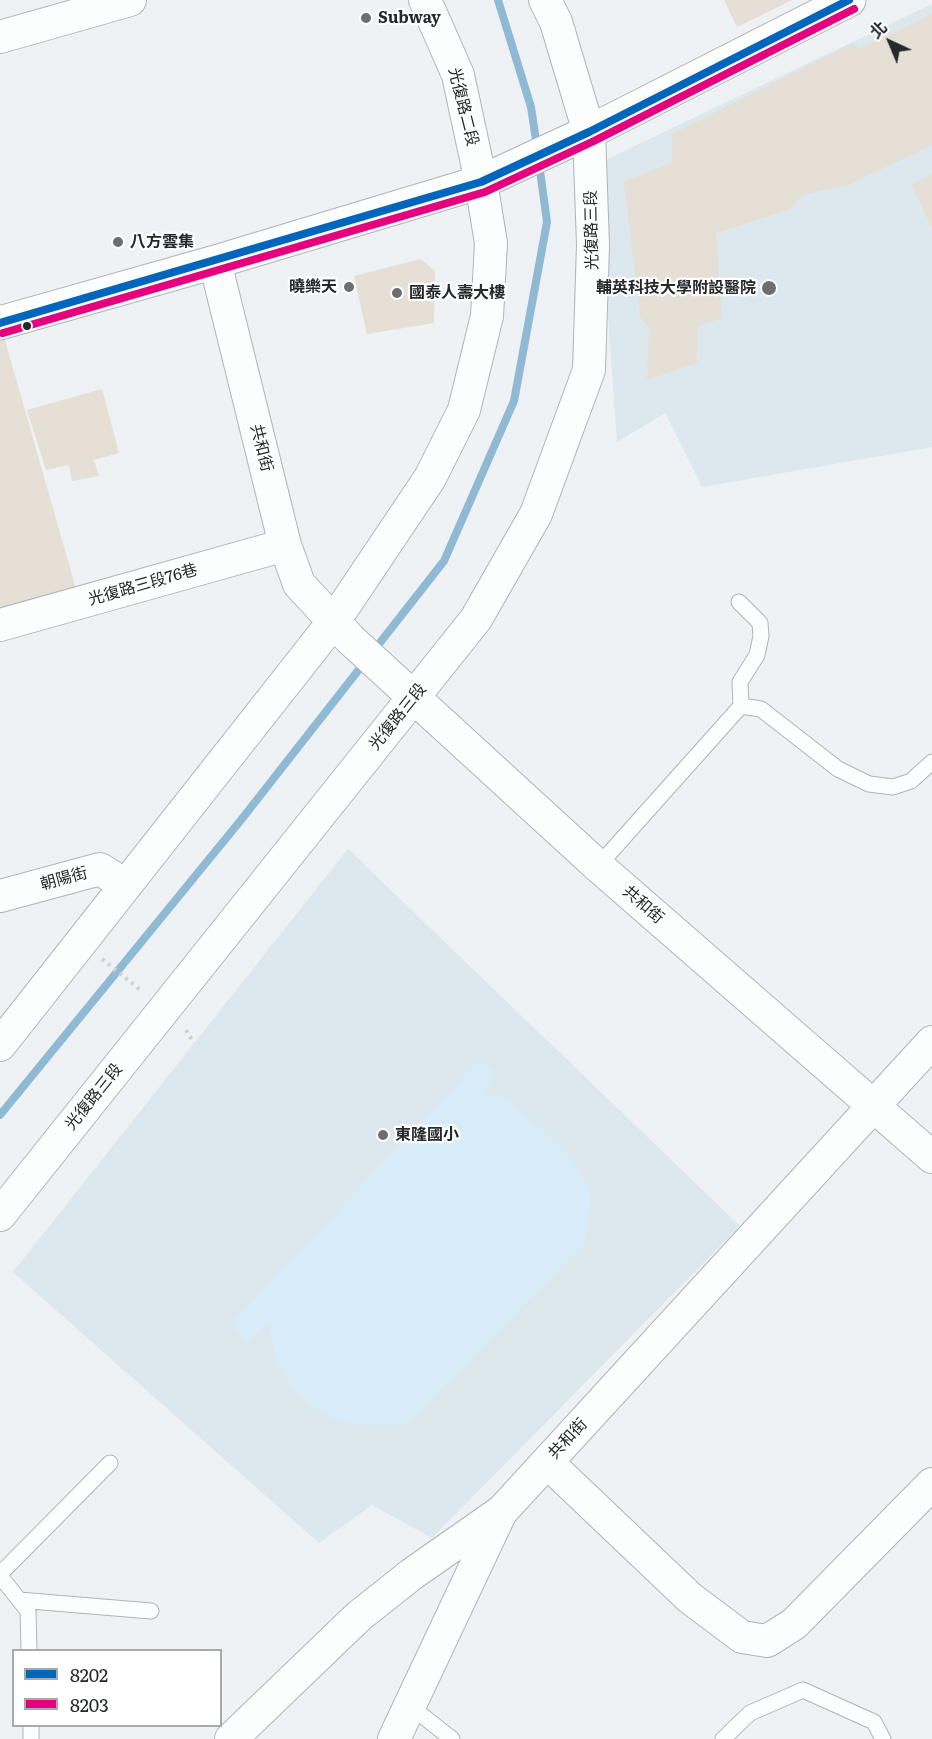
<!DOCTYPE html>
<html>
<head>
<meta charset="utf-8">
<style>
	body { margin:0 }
	#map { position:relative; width:932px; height:1739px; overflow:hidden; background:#eef2f4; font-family:Literata,"Noto Sans TC",serif }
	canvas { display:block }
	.legend { position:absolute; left:12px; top:1649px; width:210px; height:78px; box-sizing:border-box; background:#fff; border:2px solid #a8a9aa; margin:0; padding:8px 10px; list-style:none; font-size:18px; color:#26292b }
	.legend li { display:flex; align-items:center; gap:12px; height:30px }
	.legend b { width:30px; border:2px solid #a8a9aa }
	.north { position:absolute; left:860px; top:12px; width:60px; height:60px; -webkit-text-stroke:4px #fff; paint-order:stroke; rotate:316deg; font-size:16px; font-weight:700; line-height:24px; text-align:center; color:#26292b }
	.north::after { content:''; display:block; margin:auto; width:21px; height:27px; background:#26292b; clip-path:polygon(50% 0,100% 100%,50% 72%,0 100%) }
</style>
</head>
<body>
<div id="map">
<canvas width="932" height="1739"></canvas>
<ul class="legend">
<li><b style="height:8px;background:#0065bd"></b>8202</li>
<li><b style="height:8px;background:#e5007d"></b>8203</li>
</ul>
<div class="north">北</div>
</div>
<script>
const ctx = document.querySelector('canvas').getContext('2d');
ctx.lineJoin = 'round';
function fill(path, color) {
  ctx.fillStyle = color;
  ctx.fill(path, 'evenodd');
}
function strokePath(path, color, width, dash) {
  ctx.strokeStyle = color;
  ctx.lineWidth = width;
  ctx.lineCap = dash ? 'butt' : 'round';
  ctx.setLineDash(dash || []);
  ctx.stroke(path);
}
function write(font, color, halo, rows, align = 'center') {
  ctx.font = font + ' Literata,"Noto Sans TC",serif';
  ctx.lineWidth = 4.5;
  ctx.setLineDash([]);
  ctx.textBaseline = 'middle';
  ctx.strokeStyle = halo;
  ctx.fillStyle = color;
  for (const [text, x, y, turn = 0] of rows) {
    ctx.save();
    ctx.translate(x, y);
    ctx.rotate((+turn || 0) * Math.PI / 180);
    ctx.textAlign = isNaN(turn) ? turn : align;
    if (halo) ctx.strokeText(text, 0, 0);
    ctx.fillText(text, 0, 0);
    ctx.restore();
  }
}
const built = new Path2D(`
	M932 4V447L702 487 665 413 617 442 597 164Z
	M348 849 740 1226 432 1538 372 1505 319 1543 13 1272Z`);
const green = new Path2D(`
	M480 1059 497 1075 482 1093 509 1098 573 1160 592 1196 584 1245 407 1424C383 1425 355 1427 333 1418 307 1407 282 1381 274 1354 272 1344 271 1332 269 1322L247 1343 231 1324Z`);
const stream = new Path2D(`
	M498 0 531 107 537 147
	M0 1115 241 820 444 561 514 401 547 222 539 163`);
const building = new Path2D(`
	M724 0H792L737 27Z
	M932 14V145L848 185 805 194 787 210 716 233 722 318 698 326 697 363 647 380 649 327 640 317 624 181 672 163V134L853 43 859 49Z
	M932 175V228L912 185Z
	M421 259 435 271 434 323 367 334 354 276Z
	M4 337 76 589 0 611V339Z
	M102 389 119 453 94 460 99 476 72 481 69 465 46 470 27 410Z`);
const path = new Path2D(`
	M102 959 143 992
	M186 1030 194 1043`);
const lane = new Path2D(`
	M739 602 760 623 761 636 757 655 740 682 741 706 761 709 838 769 869 784 893 787 911 781 932 762
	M598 866 741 706
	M0 1574 110 1463
	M0 1576 28 1611 29 1650
	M19 1600 151 1611
	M410 1706 452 1739
	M31 1726V1739
	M723 1739 750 1713 803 1690 874 1722 883 1739`);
const street = new Path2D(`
	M0 37 130 0
	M215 262 285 545 299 584 350 639 598 866 932 1157
	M0 625 285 545
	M0 896 100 869 125 885
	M0 1045 334 621 430 478 464 410 487 316 491 243 481 182 458 75 425 0
	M0 1215 476 619 536 514 589 370 593 245 589 132 556 22 545 0
	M547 1462 690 1598 742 1637 767 1641 794 1624 932 1484
	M231 1739 359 1616 412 1574 502 1511 932 1042
	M394 1739 501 1512`);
const secondary = new Path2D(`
	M0 323 215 262 481 182 589 132 849 0`);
const bus1 = new Path2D(`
	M0 323 481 182 589 132 849 0`);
const bus2 = new Path2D(`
	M3 333 485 192 594 141 854 9`);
const markers = [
	[366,18,6,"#6c6f71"],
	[118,242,6,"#6c6f71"],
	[349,287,6,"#6c6f71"],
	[769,288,8,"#6c6f71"],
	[397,293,6,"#6c6f71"],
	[27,326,5,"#26292b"],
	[383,1135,6,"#6c6f71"]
];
const poiNames = [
	["Subway",378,18],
	["八方雲集",130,242],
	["曉樂天",337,287,"right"],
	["輔英科技大學附設醫院",756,288,"right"],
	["國泰人壽大樓",409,293],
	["東隆國小",395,1135]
];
const streetNames = [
	["光復路二段",463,107,76],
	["光復路三段",592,230,-91],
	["共和街",261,448,76],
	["光復路三段76巷",143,585,-16],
	["光復路三段",398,717,-51],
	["朝陽街",64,879,-15],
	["共和街",643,905,41],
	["光復路三段",94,1097,-51],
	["共和街",568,1439,-47]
];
fill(built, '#dde7ee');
fill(green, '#d7ebf8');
strokePath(stream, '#90bad4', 8);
fill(building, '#e5dfd5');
strokePath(lane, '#b1b4b6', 17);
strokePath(street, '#b1b4b6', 34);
strokePath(secondary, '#b1b4b6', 35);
strokePath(path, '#d0d1d2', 4, [3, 4.5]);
strokePath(lane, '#fcfdfd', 15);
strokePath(street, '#fcfdfd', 32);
strokePath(secondary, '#fcfdfd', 33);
strokePath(bus1, '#0065bd', 8);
strokePath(bus2, '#e5007d', 8);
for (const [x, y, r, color] of markers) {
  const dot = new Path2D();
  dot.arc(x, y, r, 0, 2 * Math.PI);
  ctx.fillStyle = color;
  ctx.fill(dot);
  strokePath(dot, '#fff', 2);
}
write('bold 16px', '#26292b', '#fff', poiNames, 'left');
write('16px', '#26292b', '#fff', streetNames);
</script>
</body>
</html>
